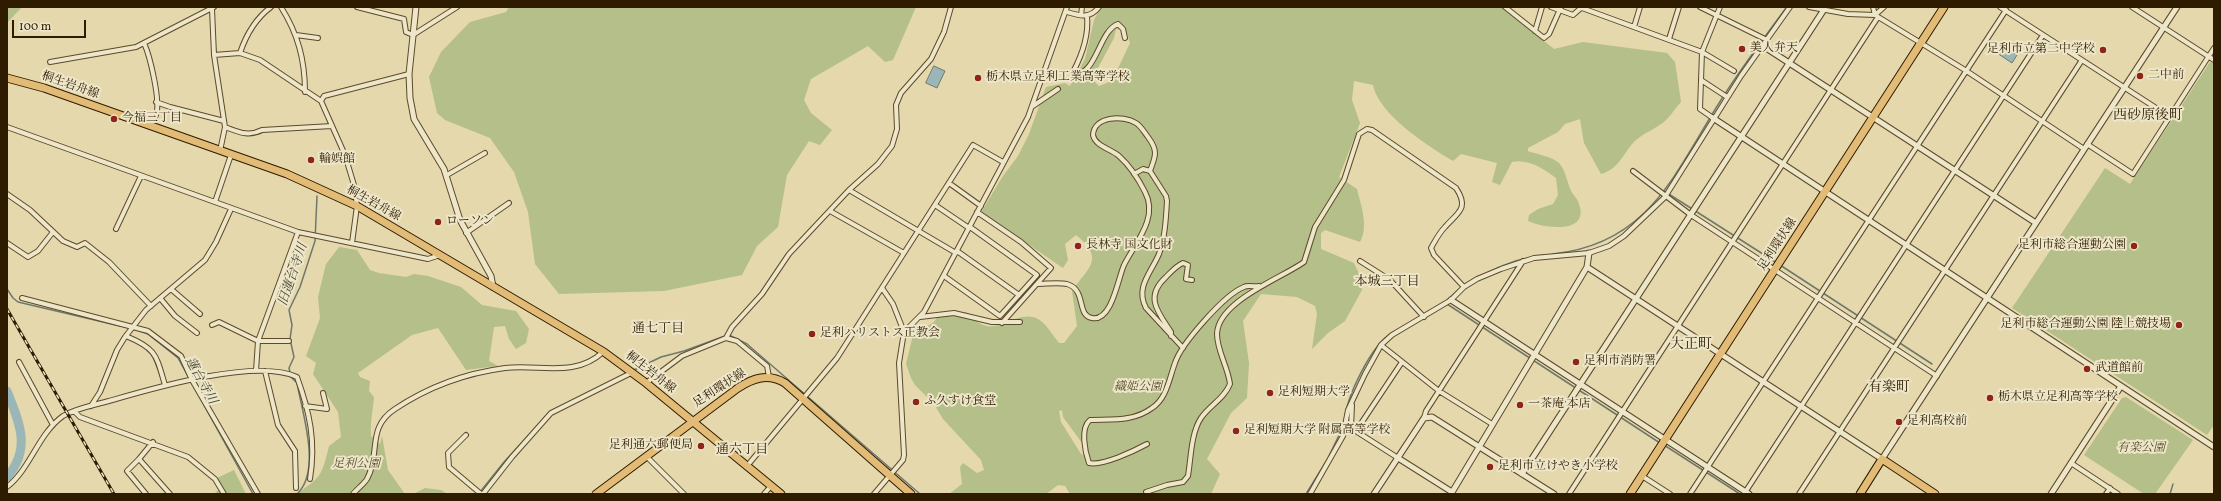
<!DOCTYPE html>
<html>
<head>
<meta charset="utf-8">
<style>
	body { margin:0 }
	#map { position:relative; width:2221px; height:501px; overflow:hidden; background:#e4d8ac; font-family:Vollkorn,serif }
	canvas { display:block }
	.frame { position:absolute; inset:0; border:8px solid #2f1b00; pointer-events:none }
	.scale { position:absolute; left:12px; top:20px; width:74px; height:18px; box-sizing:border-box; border:2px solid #2f1b00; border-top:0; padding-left:5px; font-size:12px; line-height:14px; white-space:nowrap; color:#2f1b00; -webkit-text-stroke:3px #ede6c9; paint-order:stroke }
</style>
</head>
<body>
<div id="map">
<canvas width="2221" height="501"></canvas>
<div class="frame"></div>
<div class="scale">100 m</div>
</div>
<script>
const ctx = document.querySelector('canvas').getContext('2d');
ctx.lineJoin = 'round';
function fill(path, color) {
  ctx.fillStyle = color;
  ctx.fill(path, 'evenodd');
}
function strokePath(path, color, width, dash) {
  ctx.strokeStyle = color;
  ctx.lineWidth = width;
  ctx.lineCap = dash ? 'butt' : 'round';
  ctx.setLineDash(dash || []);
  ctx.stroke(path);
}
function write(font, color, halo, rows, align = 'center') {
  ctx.font = font + ' Vollkorn,"Noto Serif JP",serif';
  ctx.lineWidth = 4;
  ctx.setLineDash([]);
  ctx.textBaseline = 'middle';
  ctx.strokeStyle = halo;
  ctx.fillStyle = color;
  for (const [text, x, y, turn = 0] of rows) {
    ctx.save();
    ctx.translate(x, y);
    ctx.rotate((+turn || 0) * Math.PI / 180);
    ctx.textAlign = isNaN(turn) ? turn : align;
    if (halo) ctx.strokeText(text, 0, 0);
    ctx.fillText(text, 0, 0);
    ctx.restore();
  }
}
const green = new Path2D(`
	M7 7H22L7 23Z
	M509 7H916L893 60 885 62 868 46 811 79 804 100 811 113 832 130 820 145 809 141 787 175 778 227 757 246 742 275 664 291 559 294 535 264 528 212 514 172 490 138 445 120 437 113 429 77 441 52 470 22 506 12Z
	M1101 7H1505L1515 18 1554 49 1583 42 1667 53 1675 62 1681 102C1676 107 1672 114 1667 119 1658 128 1645 132 1636 140 1623 152 1620 169 1601 174L1584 143 1580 119 1565 124 1558 132 1528 148V151C1536 154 1553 157 1559 163 1566 171 1567 182 1571 191 1573 195 1578 199 1579 204 1590 235 1543 228 1528 221L1529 215 1538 209 1553 204 1558 195 1556 178C1545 169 1527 158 1512 162L1500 185 1492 182 1497 163 1461 154 1453 161C1428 146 1379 115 1373 85L1354 81 1352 100 1360 123 1339 177 1357 189C1361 206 1369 226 1360 242L1325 230 1321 233V249L1354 263 1360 276 1362 290 1345 321 1328 333 1312 349 1317 314 1315 306 1297 297 1261 294 1243 321 1249 363 1247 398 1231 413 1207 459 1220 474 1211 494H1070L1065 486 1058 485 1046 494H949L962 484 960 467 963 463 977 473 984 470 981 460 943 419 934 404 915 385 911 378 906 364 913 335 934 322 939 314 966 312C971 315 975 321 981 324 998 334 1018 309 1038 319 1046 323 1053 336 1059 343H1064L1077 326 1072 291C1088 268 1106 259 1076 235L1065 244 1068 260 1063 268 981 212 1003 176 1018 156 1029 134 1046 87 1065 83 1070 86 1085 59 1094 20ZM1116 29 1126 31 1130 43 1112 81 1099 86 1092 79 1114 38ZM1062 410 1063 417 1082 443 1084 455 1081 454 1061 422 1059 411Z
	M2210 62 2214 63V425L2207 435 2012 308 2105 168 2130 184Z
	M339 247 357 250 370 270 379 273 406 277 414 274 428 276 461 287 482 305 516 311 529 329 526 343 516 349 509 339 505 326 494 327 489 361 498 366 466 370 438 328 412 335 358 373 360 377 370 381 369 391 374 397C373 410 370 422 371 436L380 444 382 436 388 470 405 494H296C321 478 322 475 329 446L341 437 338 412 313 374 316 363 306 356 320 318 318 297 326 264Z
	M2126 397 2193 440 2155 494H2144L2084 455 2122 398Z
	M234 470 246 494H214L220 488 215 479Z
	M425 488 441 490 447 494H413Z`);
const water = new Path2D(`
	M2002 45 2017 55 2012 63 1997 53Z
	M934 66 945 71 937 88 926 83Z`);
const stream = new Path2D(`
	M1664 191 1777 263
	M1553 254C1650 244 1675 172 1721 100 1741 68 1764 38 1786 8
	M1780 265 1932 364
	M1487 273C1504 264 1524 257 1544 255
	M7 289 13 298 18 302 120 326
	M1446 301 1459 289
	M1447 304 1660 443
	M134 329 148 334 178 358 253 494
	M729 335 747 344 920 494
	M634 370 661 357 684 351 725 336
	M1344 423C1346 398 1370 346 1393 332
	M1664 445 1740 494
	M480 492 504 462 550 412
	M297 494C322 471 302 412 297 383L291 377 289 368 294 357 290 339 292 325 289 310 300 287 315 241 317 196
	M1306 494 1327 460 1342 429
	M2170 494 2173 484`);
const river = new Path2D(`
	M7 391C19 422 32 448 7 477`);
const minor = new Path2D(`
	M281 7C298 34 305 60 305 92
	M357 7 404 19 406 32 413 35 457 7
	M1505 7 1544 38 1549 34 1561 7
	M1551 7 1573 15 1582 7
	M1700 7 1767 40
	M1809 7 1848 14 1875 15 1965 70 2084 149
	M1873 7 1875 15
	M2000 7 2170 117
	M2132 7 2214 60
	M1582 8 1702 52 1734 71
	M212 9 214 55 225 127 220 151
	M1067 12C1080 16 1090 19 1099 7
	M1081 15 1082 7
	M1875 15 1884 7
	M1087 16C1089 36 1082 55 1073 72L1075 75C1097 73 1099 31 1118 24L1123 29 1125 38
	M1634 27 1640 7
	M1535 31 1542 7
	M296 35 318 38
	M1669 39 1679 7
	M144 43C150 56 161 102 156 115 155 118 152 122 149 126
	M240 53C246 35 255 19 271 7
	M214 55 240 53 260 60 321 101 345 155 354 185 357 206 352 243
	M50 62 136 47 214 7
	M1701 80 1727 97
	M321 101 324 96 409 74
	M156 102 170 107 224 121
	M1033 106 1058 89
	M1713 118 1700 109 1702 52 1720 7
	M7 127 298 232 428 259 440 255
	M225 127C239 132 248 137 262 130L332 126
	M2087 144 2133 174 2214 48
	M1633 171 1691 215 1937 376
	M1134 174 1143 169 1150 171 1166 196 1167 201C1166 218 1165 238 1159 254 1151 273 1135 287 1146 308L1183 348
	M447 175 485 153
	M949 183 981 206
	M849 190 956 253
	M7 194 30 210 63 241 77 247 85 243 109 262 151 306
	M215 202 231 155
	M935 205 969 228
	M830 211 904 253
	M977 212 1021 242 1051 268 1002 323
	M116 229 141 176
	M466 233 509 203
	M7 243 28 257 38 251 53 232
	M957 251 1019 295
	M1360 261 1390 280 1424 317
	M944 276 1000 316 1037 275 970 227
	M1037 284C1046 284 1058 282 1067 284 1087 290 1076 315 1092 318 1112 322 1118 278 1124 265 1135 243 1159 218 1145 192 1139 180 1129 165 1119 156 1111 149 1095 146 1093 135 1094 116 1123 115 1136 123 1141 126 1144 132 1148 137 1151 141 1155 147 1155 153 1155 159 1152 165 1150 171
	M882 288 893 304 904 332
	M171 289 200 314
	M22 298 148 331 181 356 192 380 258 494
	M160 298 175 316 197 333
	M920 317 954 313 992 322H1020
	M212 325 219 322 258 341H289
	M126 336C157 349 156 355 165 385
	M1171 336V332C1158 312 1144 297 1166 277 1171 272 1176 266 1183 263L1188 265 1186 279 1192 280
	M726 338 732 327 762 294 789 254 849 190 878 164 892 146 897 129 896 105 901 93 931 59 944 32 951 7
	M1381 345 1439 391 1492 424
	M19 362 53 425
	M256 371 258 341 298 232
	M265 371 278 425 295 451 296 488
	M646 383 682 356 726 338 737 341 767 366 769 377
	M1352 405 1351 428 1398 458
	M91 406 100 392 117 350 125 337 146 310 205 260 216 242 231 209
	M305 406 327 409 323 393
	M74 411 80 417 188 457 215 479 224 494
	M1424 418 1426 411 1523 261
	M1356 431 1402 362
	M466 435 448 453 449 467 481 494
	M153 442 139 459 170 494
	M1147 444C1134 451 1103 466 1089 463 1085 452 1080 428 1090 420 1112 419 1133 422 1152 408 1167 398 1169 379 1175 363 1181 344 1225 294 1244 287 1247 285 1255 287 1259 286
	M646 456 684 494
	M139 459 127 471 146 494
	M2071 463 2118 494
	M747 466 837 358 973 145 1003 162
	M1642 476 1670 494
	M7 487C31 468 38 434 63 416 76 408 95 405 109 401 154 388 255 358 297 377 310 413 316 442 310 479
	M1146 492 1167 485 1183 482 1188 476C1191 458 1191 433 1201 418 1210 405 1224 399 1230 384 1228 367 1217 351 1217 334 1218 301 1282 278 1304 262L1315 227 1344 180 1359 134 1367 129 1372 130 1456 188C1470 209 1457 213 1445 227 1439 233 1435 241 1431 248L1434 255 1464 287
	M353 494C357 489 364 484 367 479 381 453 366 428 395 409 428 387 467 373 505 368 540 364 575 378 603 352
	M483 494 512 457 551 413 633 372
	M764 494 771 486
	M874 494 903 460 904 455 899 363 904 332 924 312 1028 117 1067 7
	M1310 494 1343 436 1348 410 1365 374 1381 345 1392 335 1451 300 1464 287 1477 279 1501 269 1534 258 1589 253 1609 246 1624 236 1665 197 1741 76 1790 7
	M1569 494 1878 17
	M1690 494 2006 10
	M1744 494 2043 35
	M1799 494 2082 60
	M2106 494 2110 488`);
const tertiary = new Path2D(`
	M416 7 409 74 410 98 414 119 444 169 460 220 491 276 493 287
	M1763 46 2036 223
	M1713 118 2214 447
	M1587 267 1882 459 2177 7
	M1451 300 1749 494
	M1398 458 1452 492
	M1522 474 1823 11
	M1374 494 1424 418 1432 417 1554 494
	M1451 494 1587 267 1589 253
	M2051 494 2121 386`);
const primary = new Path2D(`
	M7 78 44 88 287 174 357 206 604 352 646 383 781 494
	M596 494 738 388C753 378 768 373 785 383L911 494
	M1630 494 1944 7`);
const trunk = new Path2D(`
	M1860 494 1882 459 1935 494`);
const rail = new Path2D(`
	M7 309 114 494`);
const markers = [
	[1742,49,4,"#8f2418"],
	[2103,50,4,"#8f2418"],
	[2140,76,4,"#8f2418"],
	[978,78,4,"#8f2418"],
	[114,119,4,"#8f2418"],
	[311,160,4,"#8f2418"],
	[438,222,4,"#8f2418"],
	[1078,246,4,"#8f2418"],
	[2134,246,4,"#8f2418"],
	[2179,325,4,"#8f2418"],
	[812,334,4,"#8f2418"],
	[1576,362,4,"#8f2418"],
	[2087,369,4,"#8f2418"],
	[1270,393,4,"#8f2418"],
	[1990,398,4,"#8f2418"],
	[916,402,4,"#8f2418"],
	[1520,405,4,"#8f2418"],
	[1899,422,4,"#8f2418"],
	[1236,431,4,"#8f2418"],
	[701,446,4,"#8f2418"],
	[1490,467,4,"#8f2418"]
];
const poiNames = [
	["美人弁天",1750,49],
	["足利市立第二中学校",2095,50,"right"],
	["二中前",2148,76],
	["栃木県立足利工業高等学校",986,78],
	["今福三丁目",122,119],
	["輪娯館",319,160],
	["ローソン",446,222],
	["長林寺 国文化財",1086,246],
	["足利市総合運動公園",2126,246,"right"],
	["足利市総合運動公園 陸上競技場",2171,325,"right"],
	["足利ハリストス正教会",820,334],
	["足利市消防署",1584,362],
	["武道館前",2095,369],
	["足利短期大学",1278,393],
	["栃木県立足利高等学校",1998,398],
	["ふ久すけ食堂",924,402],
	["一茶庵 本店",1528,405],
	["足利高校前",1907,422],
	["足利短期大学 附属高等学校",1244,431],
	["足利通六郵便局",693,446,"right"],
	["足利市立けやき小学校",1498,467]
];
const streetNames = [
	["桐生岩舟線",70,86,19],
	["桐生岩舟線",373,204,29],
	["足利環状線",1778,245,-57],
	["桐生岩舟線",650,373,38],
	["足利環状線",720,389,-33]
];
const parkNames = [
	["織姫公園",1138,388],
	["有楽公園",2141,449],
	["足利公園",356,465]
];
const waterNames = [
	["旧蓮台寺川",294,275,-71],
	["蓮台寺川",200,381,61]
];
const neighbourhoodNames = [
	["本城三丁目",1387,283],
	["通七丁目",658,330],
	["通六丁目",742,451]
];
const quarterNames = [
	["西砂原後町",2148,116],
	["大正町",1691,345],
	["有楽町",1889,388]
];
fill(green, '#b4bf89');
fill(water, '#9bb6b6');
strokePath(water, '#70786d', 1);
strokePath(stream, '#70786d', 1.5);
strokePath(river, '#9bb6b6', 9);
strokePath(minor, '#5c4a2b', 6);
strokePath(tertiary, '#5c4a2b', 7);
strokePath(primary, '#2f1b00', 9);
strokePath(trunk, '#2f1b00', 9);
strokePath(minor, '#ede6c9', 4);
strokePath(tertiary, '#ede6c9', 5);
strokePath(primary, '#e2bc76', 7);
strokePath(trunk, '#e2bc76', 7);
strokePath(rail, '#2f1b00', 3);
strokePath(rail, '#ede6c9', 1.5, [4.5]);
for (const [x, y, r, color] of markers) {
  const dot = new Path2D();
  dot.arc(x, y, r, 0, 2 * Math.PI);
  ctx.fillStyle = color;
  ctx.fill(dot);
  strokePath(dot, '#ede6c9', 1.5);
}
write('12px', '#2f1b00', '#ede6c9', poiNames, 'left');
write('12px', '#2f1b00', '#ede6c9', streetNames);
write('italic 12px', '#574c29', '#ede6c9', parkNames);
write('italic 13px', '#4f4a37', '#ede6c9', waterNames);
write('13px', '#2f1b00', '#ede6c9', neighbourhoodNames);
write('14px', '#2f1b00', '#ede6c9', quarterNames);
</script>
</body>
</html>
